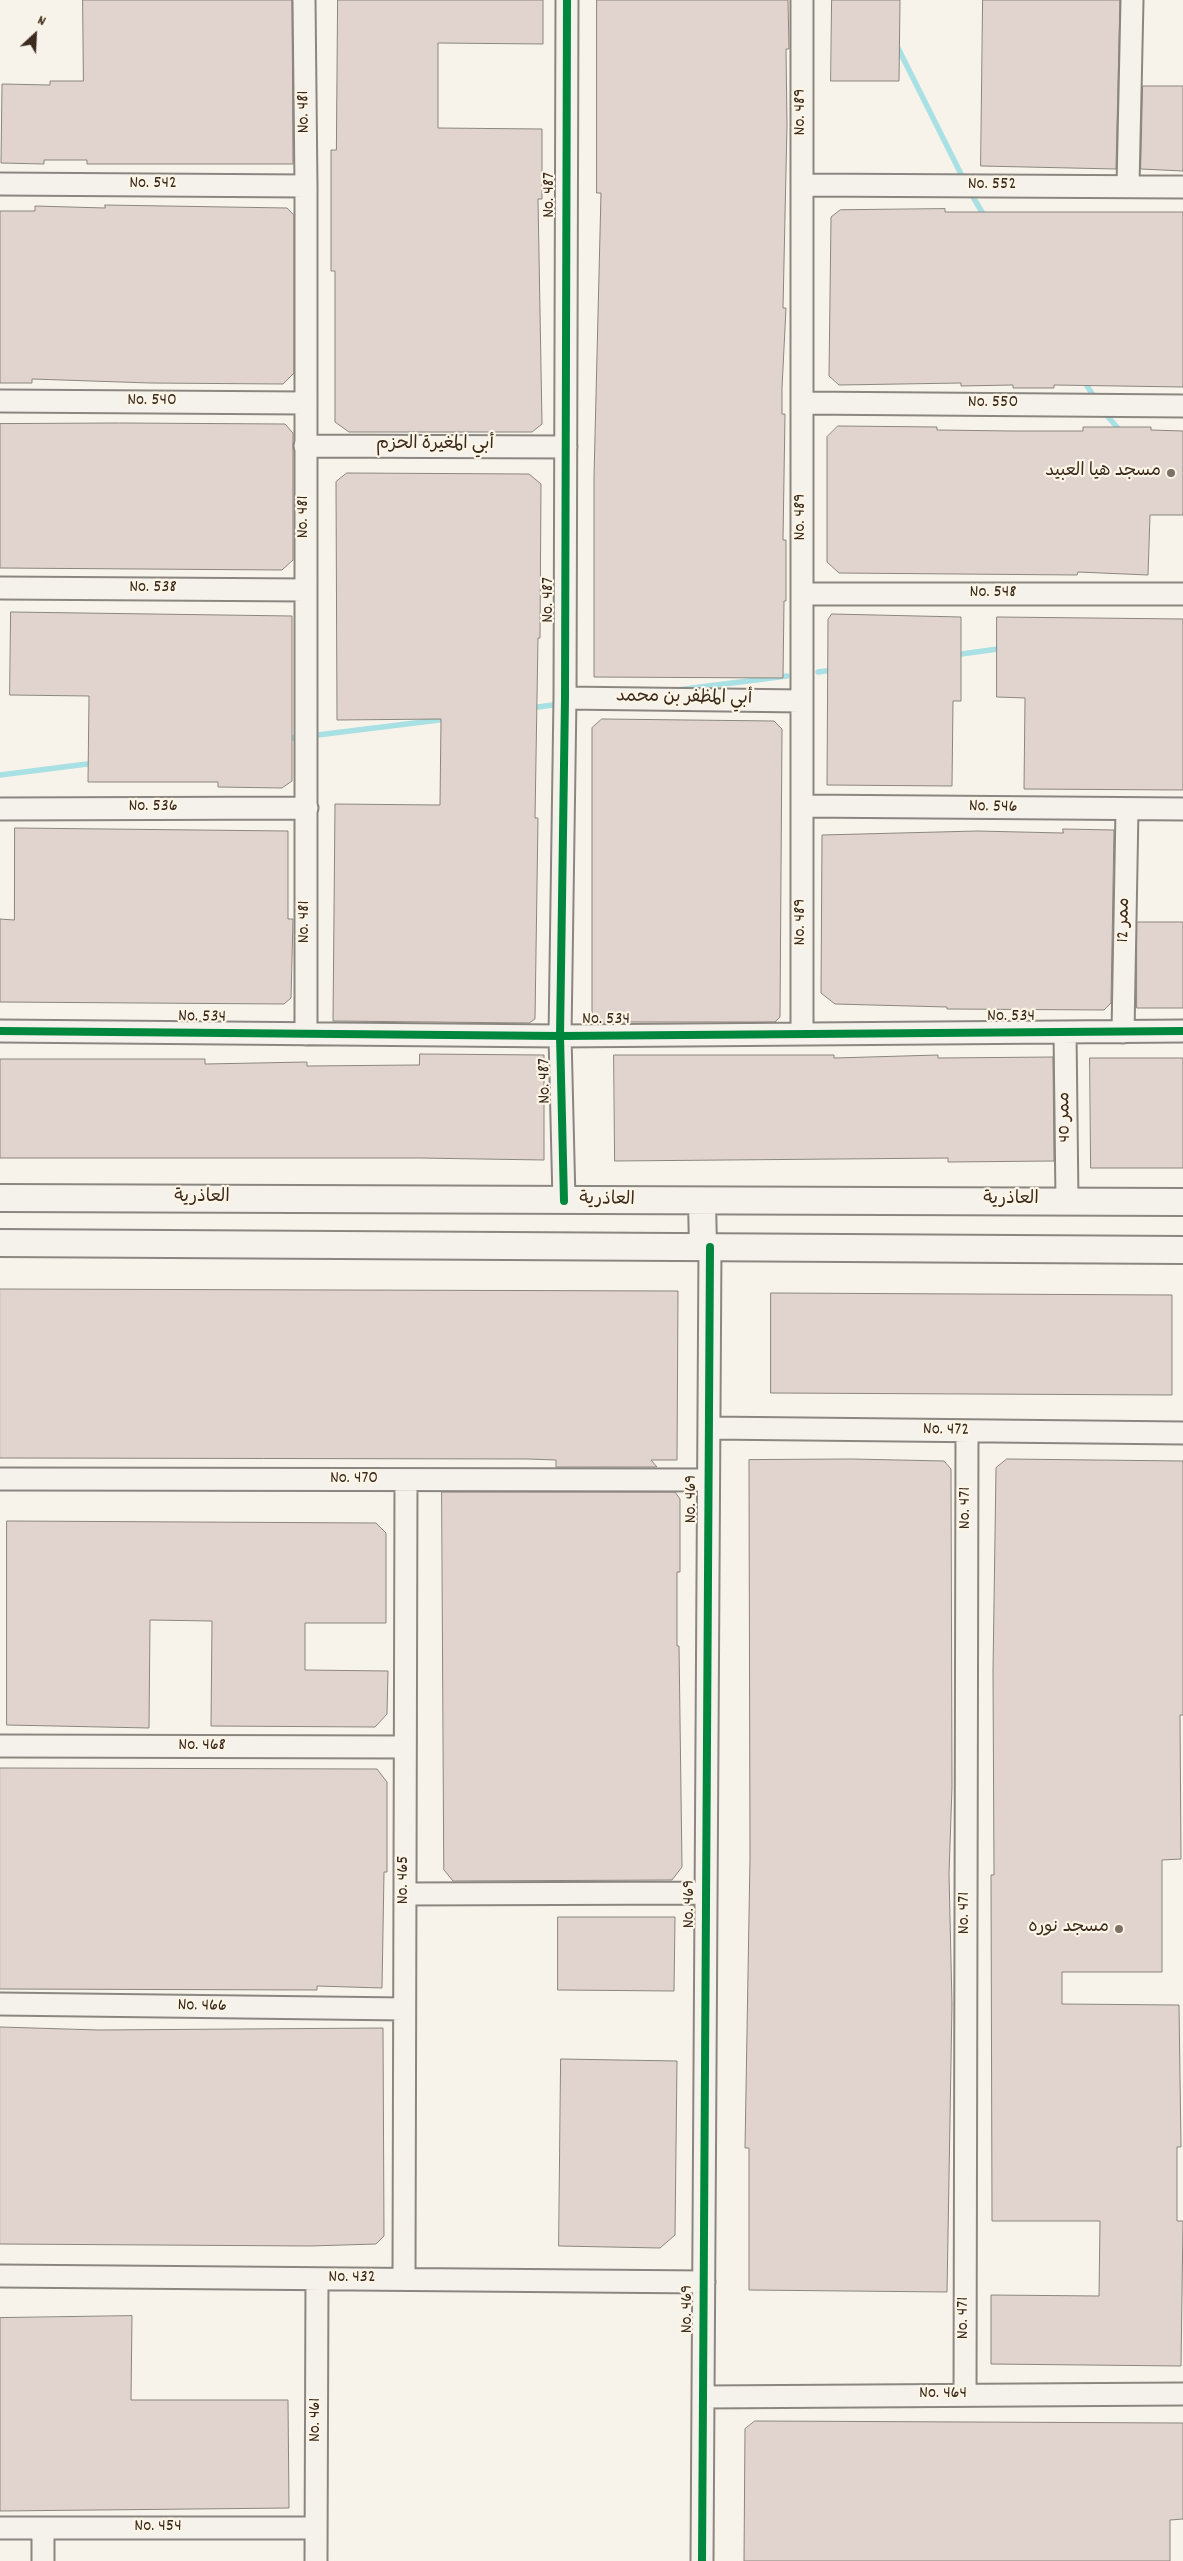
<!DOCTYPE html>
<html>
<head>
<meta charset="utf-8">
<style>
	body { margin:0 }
	#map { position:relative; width:1183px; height:2561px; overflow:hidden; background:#f7f3ea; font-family:Dekko,sans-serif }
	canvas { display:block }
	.north { position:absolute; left:10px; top:10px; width:50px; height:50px; -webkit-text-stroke:4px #fcf5e5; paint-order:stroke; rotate:25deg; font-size:14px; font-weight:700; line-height:20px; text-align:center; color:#3b2a1e }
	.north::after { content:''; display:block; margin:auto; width:18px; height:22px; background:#3b2a1e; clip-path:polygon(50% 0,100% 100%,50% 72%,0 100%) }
</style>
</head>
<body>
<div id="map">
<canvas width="1183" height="2561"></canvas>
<div class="north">N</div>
</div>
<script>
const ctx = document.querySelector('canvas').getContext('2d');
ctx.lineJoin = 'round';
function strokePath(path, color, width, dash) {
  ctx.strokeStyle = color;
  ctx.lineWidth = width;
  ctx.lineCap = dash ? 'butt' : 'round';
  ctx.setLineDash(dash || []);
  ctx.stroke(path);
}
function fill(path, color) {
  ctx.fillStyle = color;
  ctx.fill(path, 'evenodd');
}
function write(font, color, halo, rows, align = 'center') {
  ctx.font = font + ' Dekko,"Playpen Sans Arabic",sans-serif';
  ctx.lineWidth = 4.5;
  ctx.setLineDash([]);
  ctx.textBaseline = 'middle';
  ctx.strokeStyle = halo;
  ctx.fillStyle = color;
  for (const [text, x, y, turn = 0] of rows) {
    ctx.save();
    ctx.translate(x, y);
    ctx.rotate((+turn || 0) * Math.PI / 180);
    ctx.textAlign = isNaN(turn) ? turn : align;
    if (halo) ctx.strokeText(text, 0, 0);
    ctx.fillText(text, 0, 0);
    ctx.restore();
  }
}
const stream = new Path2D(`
	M896 44 965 182
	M969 190 986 219
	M1084 381 1096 400
	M1104 412 1121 432
	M954 655 1005 648
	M818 672 833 670
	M677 690 787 676
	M530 708 561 704
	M285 739 447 719
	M0 775 95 763`);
const building = new Path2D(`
	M83 0H292L293 164H87V160H44V164L1 163 2 84 50 85V81H83Z
	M338 0H543V44L438 43V128L542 129V199H538L542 424 532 432H349L335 422V271H331V150H336Z
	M597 0H788L789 49H786L787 125 783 308H786L782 388V414H785L783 540H786V601H784L783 678 594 677V477L601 193H597Z
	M832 0H900L899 81H831Z
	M983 0H1120L1116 169 981 166Z
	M1143 86H1183V171L1141 169Z
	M105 205 287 208 294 215V373L283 384 150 383 32 379V383H0V211H35V206L105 208Z
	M945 209V212H1183V387L1054 385V388H1013V385L961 386V383L839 385 829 376 831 217 840 210Z
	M120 423 285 424 293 433V560L282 570 0 568V424Z
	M838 426 937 427V430L1013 431H1083V427H1151V430L1183 431V515H1150L1148 575 1078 572 1077 575 839 573 827 562V437Z
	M347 473 529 474 541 484 540 638H538L535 818H538L535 1019 529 1023 333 1021 335 804 440 805 441 719 337 720 336 482Z
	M11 612 292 616V781L282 788 218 787V782H88L89 696 10 695Z
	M832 614 961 617V701H953L952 786 827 785 828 620Z
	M997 617 1183 619V790L1024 789 1025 698 997 697Z
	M602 719 774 721 782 729 780 1017 775 1022H597L592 1016V728Z
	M15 828 288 831V919H293L291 998 284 1004 0 1002V919L14 920Z
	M1063 829 1114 830 1111 1003 1104 1010 947 1009V1007L835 1004 821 993 822 835 977 831 1063 833Z
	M1137 922H1183V1008H1137Z
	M420 1054 544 1055V1160L419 1158H0V1059H205V1064L307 1062V1066L419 1065Z
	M614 1055H834V1058L938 1055V1058L1053 1057 1054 1161 948 1162V1158L615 1161Z
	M1090 1058H1183V1168H1091Z
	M0 1289 678 1291 677 1460H651L657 1467H556V1460L528 1459 0 1458Z
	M771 1293 1172 1295V1395L771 1393Z
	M852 1459 944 1461 951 1469 952 1787 949 1874 952 2004 947 2292 749 2290V2148H745L750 1858 749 1460Z
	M1007 1459 1183 1461V1715H1180L1181 1859 1162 1860V1972H1062V2004L1179 2005 1181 2147H1177V2221H1183L1181 2366 991 2364V2295L1099 2296 1100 2221H992L991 1875H994L993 1671 996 1468Z
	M442 1492H675L680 1499V1572H677V1646H679L682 1867 672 1880 453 1881 444 1870Z
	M7 1521 376 1523 386 1533V1623H305V1670L388 1671 387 1714 375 1727 211 1726 212 1621 150 1620 149 1728 7 1725Z
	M0 1768 377 1769 387 1782V1872H384L382 1988 317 1986V1990L0 1989Z
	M558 1917H675L674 1991 558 1990Z
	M0 2027 99 2030 383 2028 384 2236 376 2244 310 2246 0 2244Z
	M561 2059 677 2061 675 2235 660 2248 559 2246Z
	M132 2316 131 2400H288L289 2508 0 2511V2318Z
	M755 2421 1183 2423V2519L1170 2520V2561H744L745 2429Z`);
const minor = new Path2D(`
	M304 0 306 186V1034
	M0 184 306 186
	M802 185 1183 187
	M1128 186 1132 0
	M0 401 305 403
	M802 403 1183 406
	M305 446 566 447
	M0 588 306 590
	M802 594H1183
	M565 698 802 701
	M803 806 1183 809
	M0 809 307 808
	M0 1031 560 1036 1183 1031
	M1065 1032 1067 1201
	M1123 1032 1127 809
	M802 1034V0
	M564 1201 560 1036 565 698 567 0
	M709 1428 1183 1433
	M0 1479 708 1480
	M0 1746 405 1747
	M405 1894 706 1893
	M0 2004 404 2009
	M0 2276 704 2282
	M404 2279 406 1480
	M965 2395 967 1431
	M703 2397 1183 2394
	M0 2528H316
	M43 2528V2561
	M316 2561 317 2279
	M702 2561 710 1247`);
const tertiary = new Path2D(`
	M0 1198 1183 1202
	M702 1202 703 1247
	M0 1243 1183 1250`);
const cycleway = new Path2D(`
	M0 1031 560 1036 1183 1031
	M564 1201 560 1036 565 698 567 0
	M702 2561 710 1247`);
const markers = [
	[1171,473,5,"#7d7065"],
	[1119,1929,5,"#7d7065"]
];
const streetNames = [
	["No. 481",305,112,-91],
	["No. 489",802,112,-90],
	["No. 542",153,185],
	["No. 552",992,186],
	["No. 487",551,195,-90],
	["No. 540",152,402],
	["No. 550",993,404],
	["أبي المغيرة الحزم",435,446],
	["No. 481",305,517,-90],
	["No. 489",802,517,-90],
	["No. 538",153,589],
	["No. 548",993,594],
	["No. 487",550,600,-90],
	["أبي المظفر بن محمد",684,699,1],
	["No. 536",153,808],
	["No. 546",993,808,1],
	["ممر 12",1125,920,-89],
	["No. 481",306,922,-90],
	["No. 489",802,922,-90],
	["No. 534",202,1018,1],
	["No. 534",1011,1018],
	["No. 534",606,1021],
	["No. 487",546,1081,-91],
	["ممر 40",1066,1117,-91],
	["العاذرية",202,1199],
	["العاذرية",607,1201,1],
	["العاذرية",1011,1201],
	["No. 472",946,1431,1],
	["No. 470",354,1480],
	["No. 469",693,1499,-90],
	["No. 471",967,1508,-90],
	["No. 468",202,1747],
	["No. 465",405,1880,-90],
	["No. 469",691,1904,-90],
	["No. 471",966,1913,-90],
	["No. 466",202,2007,1],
	["No. 432",352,2279],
	["No. 469",689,2309,-90],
	["No. 471",965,2318,-90],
	["No. 464",943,2395],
	["No. 461",317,2420,-90],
	["No. 454",158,2528]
];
const poiNames = [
	["مسجد هيا العبيد",1161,473],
	["مسجد نوره",1109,1929]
];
strokePath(stream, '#a9e0e3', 5.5);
fill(building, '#e1d4ce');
strokePath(building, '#8b867f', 1);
strokePath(minor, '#8b867f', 25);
strokePath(tertiary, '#8b867f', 30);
strokePath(minor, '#f5f2ec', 21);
strokePath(tertiary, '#f5f2ec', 26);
strokePath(cycleway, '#00873e', 8);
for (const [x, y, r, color] of markers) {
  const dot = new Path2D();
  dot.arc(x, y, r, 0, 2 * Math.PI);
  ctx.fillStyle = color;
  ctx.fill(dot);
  strokePath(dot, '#fcf5e5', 2);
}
write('18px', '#3b2a1e', '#fcf5e5', streetNames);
write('18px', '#3b2a1e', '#fcf5e5', poiNames, 'right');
</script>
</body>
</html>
